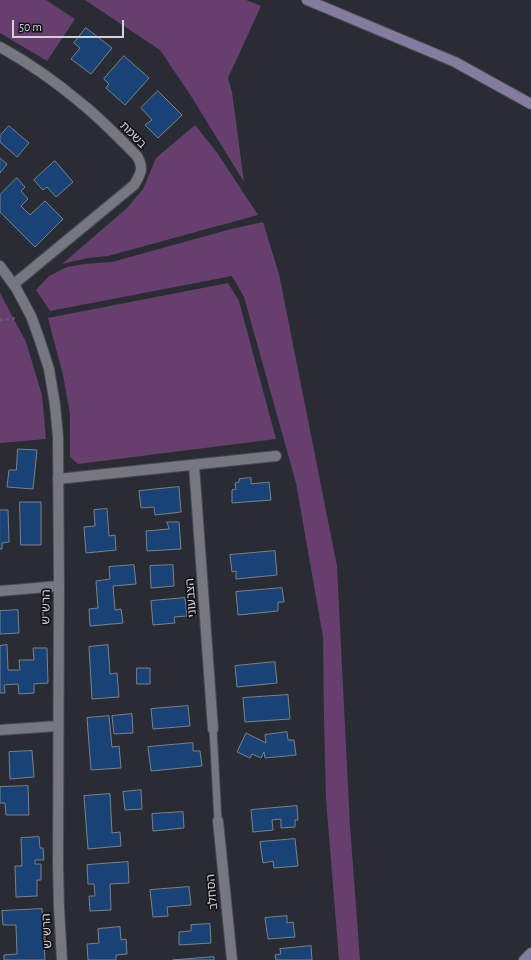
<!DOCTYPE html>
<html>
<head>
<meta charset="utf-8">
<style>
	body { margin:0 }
	#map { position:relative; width:531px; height:960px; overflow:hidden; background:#2a2c34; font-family:"Alegreya Sans",sans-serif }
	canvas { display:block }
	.scale { position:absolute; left:12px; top:20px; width:112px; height:18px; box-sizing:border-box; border:2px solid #d2d3d8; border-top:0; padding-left:5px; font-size:12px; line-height:14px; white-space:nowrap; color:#d2d3d8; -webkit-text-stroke:3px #141418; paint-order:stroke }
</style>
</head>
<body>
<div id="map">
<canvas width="531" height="960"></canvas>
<div class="scale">50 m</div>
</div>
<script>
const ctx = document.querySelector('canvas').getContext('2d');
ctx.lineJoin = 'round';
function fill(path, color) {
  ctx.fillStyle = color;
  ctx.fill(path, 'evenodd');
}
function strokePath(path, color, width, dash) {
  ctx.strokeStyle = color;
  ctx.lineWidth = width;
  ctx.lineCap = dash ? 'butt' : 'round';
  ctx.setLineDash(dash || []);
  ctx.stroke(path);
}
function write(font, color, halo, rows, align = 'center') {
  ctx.font = font + ' "Alegreya Sans","Noto Sans Hebrew",sans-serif';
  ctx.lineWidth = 3.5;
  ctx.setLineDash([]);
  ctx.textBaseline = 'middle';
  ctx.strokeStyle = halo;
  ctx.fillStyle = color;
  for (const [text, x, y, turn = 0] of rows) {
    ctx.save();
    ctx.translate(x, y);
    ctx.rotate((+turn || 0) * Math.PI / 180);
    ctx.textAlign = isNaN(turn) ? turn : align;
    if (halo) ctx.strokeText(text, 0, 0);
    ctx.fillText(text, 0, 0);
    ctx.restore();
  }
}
const green = new Path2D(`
	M0 0H46L75 19 47 61 0 33Z
	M85 0H246L261 6 228 78 232 92 244 182 191 96 160 50Z
	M195 125 218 154 258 215 108 256 88 258 62 264 127 208 143 189 156 158Z
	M263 222 279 274 337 566 350 826 360 960H339L326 799 324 719 323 637 296 483 244 297 232 276 50 311 36 290 49 276 67 267 84 264 112 262 231 229Z
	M228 283 239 301 276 439 78 464 70 457V414L63 375 48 318Z
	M0 293 26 342 42 395 46 439 0 443Z`);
const building = new Path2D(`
	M86 28 112 48 91 74 71 59 80 48 74 43Z
	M124 56 149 78 125 105 106 88 109 84 104 79Z
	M158 91 182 115 158 138 145 125 152 120 141 108Z
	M9 126 29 143 17 157 0 142V136Z
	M0 158 7 164 0 173Z
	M55 161 73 182 56 197 47 187 43 190 34 180Z
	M17 178 25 187 21 191 28 199 21 206 30 215 45 201 63 219 35 247 0 212V195Z
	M18 449 37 450 33 489 7 487 9 470H16Z
	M251 478V484L269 482 271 500 232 503V490L236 489 235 483 239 482V479Z
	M179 487 181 512 155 515 154 507 141 508 139 491Z
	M20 502H41V545H21Z
	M107 509 109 536 115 535 116 550 86 553 84 527 95 526 94 510Z
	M0 510H8L9 542 2 543V549H0Z
	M167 522H179L181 549 147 551 146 531 169 529Z
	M275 551 277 575 236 579V571L232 572 230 555Z
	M134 565 136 584 113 586 115 610 121 609 123 623 90 626 89 609 98 608 96 581 110 579 109 567Z
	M173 565 174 586 151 588 150 566Z
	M282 588 284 602H278V611L238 615 236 592Z
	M185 598 187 616 174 617 175 623 153 625 151 601Z
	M18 610 19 633 0 634V611Z
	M7 645 8 670H20L19 660H34L33 648H47L48 683 34 684V693L19 694 18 684 4 685 5 693H0V646Z
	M108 645 110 674 117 673 119 697 92 699 89 647Z
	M275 662 277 683 237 687 235 666Z
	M137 668H150V684H137Z
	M288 695 290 719 245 722 243 698Z
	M188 706 190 726 153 729 151 709Z
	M132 714 133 733 114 734 112 716Z
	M109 716 112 747 119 746 121 768 91 770 87 718Z
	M287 732 288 740H294L296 755 265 758 264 752 261 758 252 754 250 758 237 752 246 733 266 743 265 735Z
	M193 743V751H200L202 766 151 771 148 747Z
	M32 751 34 777 10 779 9 752Z
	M28 786 29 815H6L5 803H0V787Z
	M141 790 142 809 125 810 123 792Z
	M110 794 112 833 120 832 121 846 88 849 84 796Z
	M297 806 298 820H295V827L281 828V819L272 820 273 830 253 832 251 810Z
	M183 812 184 828 153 831 152 814Z
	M39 837 40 848H43L44 860H35V864H41V880H37V896L16 897 15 866H22L21 838Z
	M295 839 298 866 274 868 273 861 263 863 260 842Z
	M128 862 129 883 110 884 111 910 90 911 89 896H95L94 884H88L87 865Z
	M189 887 191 905 167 907 168 916 153 917 150 890Z
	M42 909 45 960H4V955L17 954 16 925H3L2 911Z
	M287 916V923L293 922 295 937 268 939 265 918Z
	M210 924 211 943 179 945V932L191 931V925Z
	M120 927 121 940 126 939 127 954 116 955V960H88L87 944 99 943 98 929Z
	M311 946 312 960H276L275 955 281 954 280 949Z
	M214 957V960H173Z`);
const path = new Path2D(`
	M0 320 18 318`);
const service = new Path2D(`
	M213 729 218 821`);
const minor = new Path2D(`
	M0 47C29 63 56 82 81 103 101 119 119 138 137 156 144 168 141 174 134 185L14 284
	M194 465 213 729
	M58 479 276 456
	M0 591 59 586
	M0 730 58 726
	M218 821 232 960`);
const tertiary = new Path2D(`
	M0 266 16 288 31 316 39 338 49 369 55 405 58 437 59 586 58 864 59 908 62 960`);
const secondary = new Path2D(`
	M307 0 455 62 531 104
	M524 960 531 953`);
const streetNames = [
	["בשמת",133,135,45],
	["הצבעוני",191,598,-94],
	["הרש''ש",46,607,-89],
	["הסחלב",212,892,-95],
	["הרש''ש",47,931,-93]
];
fill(green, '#663f6e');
fill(building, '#194376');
strokePath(building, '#7a8189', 1);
strokePath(service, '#484950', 9);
strokePath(minor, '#484950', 12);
strokePath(tertiary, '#484950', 12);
strokePath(secondary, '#484950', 12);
strokePath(path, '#5f6067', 2.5, [3, 3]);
strokePath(service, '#757781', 7);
strokePath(minor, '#757781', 10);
strokePath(tertiary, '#757781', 10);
strokePath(secondary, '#847c9e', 10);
write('12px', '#d2d3d8', '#141418', streetNames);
</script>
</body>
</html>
